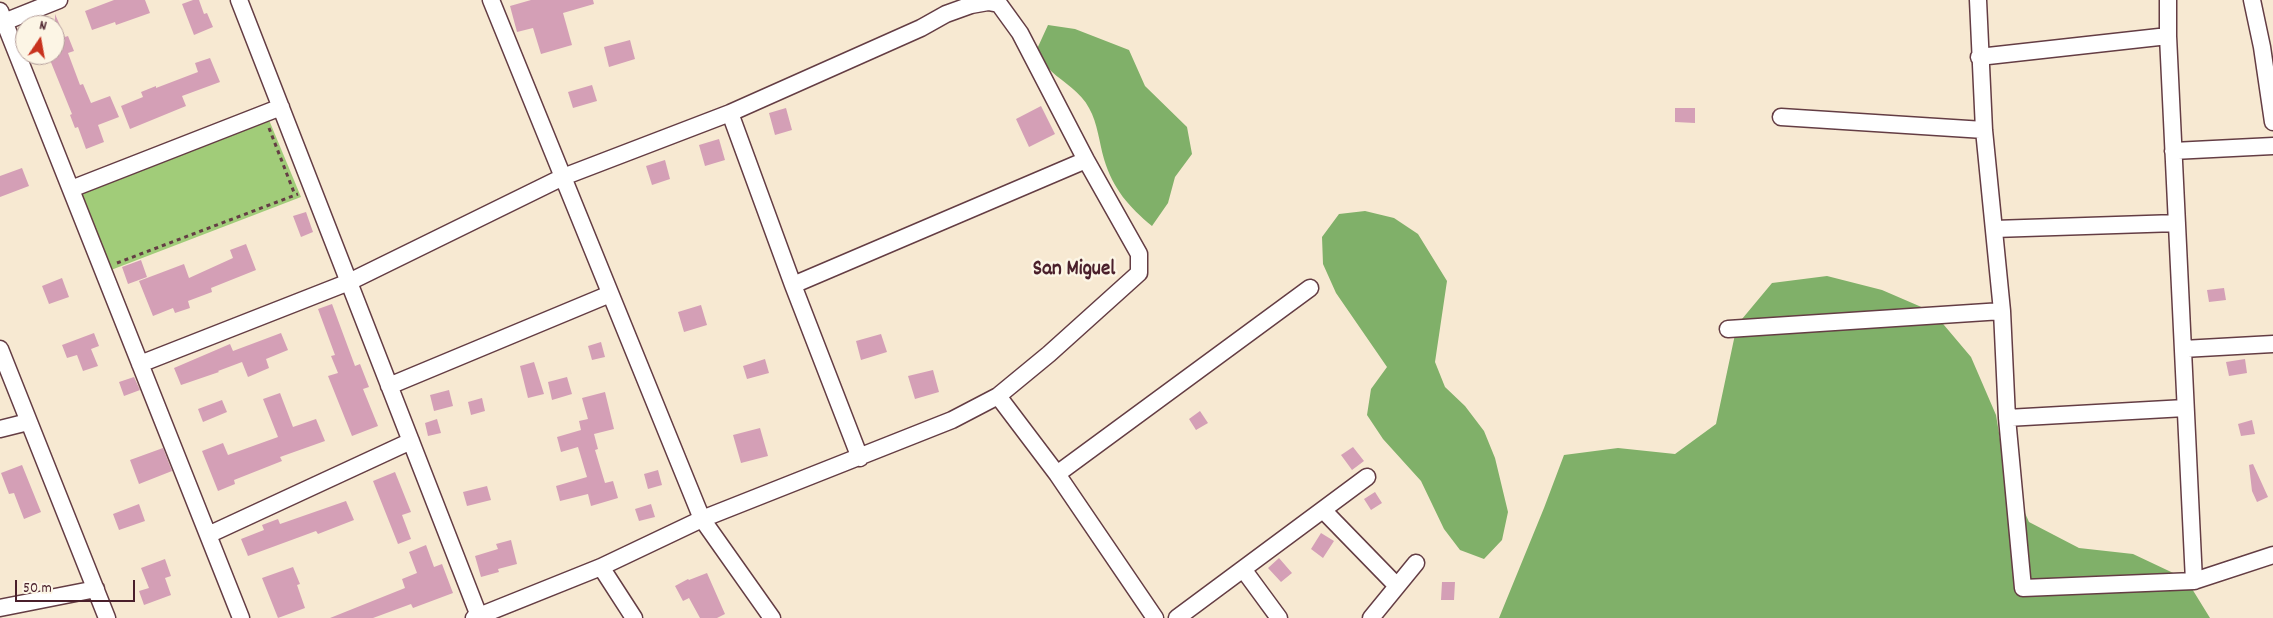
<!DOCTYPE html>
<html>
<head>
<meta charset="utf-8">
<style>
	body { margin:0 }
	#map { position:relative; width:2273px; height:618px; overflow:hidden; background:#f7e9d2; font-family:Dekko,sans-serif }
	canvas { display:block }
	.north { position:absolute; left:15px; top:15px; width:50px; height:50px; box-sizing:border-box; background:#fcf5e5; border:1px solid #b59f9b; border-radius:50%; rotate:12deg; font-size:14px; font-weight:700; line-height:20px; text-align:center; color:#4a1f2b }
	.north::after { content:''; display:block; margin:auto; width:18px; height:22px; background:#c8321e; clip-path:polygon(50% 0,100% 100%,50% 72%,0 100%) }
	.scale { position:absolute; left:15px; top:580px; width:120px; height:22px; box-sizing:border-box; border:2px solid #4a1f2b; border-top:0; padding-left:6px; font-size:15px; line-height:18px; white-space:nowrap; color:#4a1f2b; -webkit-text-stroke:4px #fcf5e5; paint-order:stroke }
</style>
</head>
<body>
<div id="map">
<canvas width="2273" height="618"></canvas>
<div class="north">N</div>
<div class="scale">50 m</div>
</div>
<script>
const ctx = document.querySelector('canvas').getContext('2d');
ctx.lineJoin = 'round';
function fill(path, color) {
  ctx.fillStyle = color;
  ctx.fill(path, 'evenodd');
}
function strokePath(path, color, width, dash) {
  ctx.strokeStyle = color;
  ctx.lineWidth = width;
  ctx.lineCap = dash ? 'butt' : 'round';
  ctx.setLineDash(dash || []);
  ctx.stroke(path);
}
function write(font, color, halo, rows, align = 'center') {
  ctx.font = font + ' Dekko,sans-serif';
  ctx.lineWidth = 5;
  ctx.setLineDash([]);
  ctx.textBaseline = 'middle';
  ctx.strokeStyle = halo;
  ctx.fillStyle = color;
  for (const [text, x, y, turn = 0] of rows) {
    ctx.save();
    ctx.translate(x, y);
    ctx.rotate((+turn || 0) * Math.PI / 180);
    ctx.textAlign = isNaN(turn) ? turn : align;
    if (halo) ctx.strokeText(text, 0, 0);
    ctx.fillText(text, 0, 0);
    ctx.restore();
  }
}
const green = new Path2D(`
	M269 120 301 197 111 270 82 194Z`);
const forest = new Path2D(`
	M1048 25 1075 29 1129 50 1145 86 1187 127 1192 154 1175 177 1168 203 1152 226C1129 207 1113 189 1104 159 1099 142 1098 124 1089 108 1081 92 1064 83 1051 71 1045 65 1041 56 1037 49Z
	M1365 211 1394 218 1418 234 1447 281 1435 362 1445 387 1465 406 1484 431 1495 458 1508 512 1502 540 1484 559 1460 550 1444 529 1421 481 1383 439 1367 415 1371 389 1387 367 1336 293 1323 264 1322 237 1339 214Z
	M1827 276 1882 290 1933 312 1971 357 1996 415 2005 469 2029 522 2079 548 2133 554 2186 579 2210 618H1499L1544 508 1564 455 1618 448 1675 454 1716 424 1737 325 1772 283Z`);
const building = new Path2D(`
	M114 0H145L150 13 116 25 115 22 92 30 85 11Z
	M193 0H199L204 14 207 13 213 27 194 35 182 4Z
	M531 0H593L594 4 563 13 572 45 541 54 533 28 517 32 510 6Z
	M55 14 65 37 68 36 74 51 68 53 80 85 83 84 91 103 110 96 119 117 98 125 104 142 86 149 78 127 75 128 70 115 72 114 48 55H55Z
	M630 40 635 59 609 67 604 47Z
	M210 58 220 82 182 96 186 106 130 129 121 106 143 97 141 92 156 86V88L198 72 195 63Z
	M592 85 597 101 573 108 568 92Z
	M1041 106 1055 134 1029 147 1016 119Z
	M786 108 792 130 775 135 769 113Z
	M1675 108H1695V123L1675 122Z
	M719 139 725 160 705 166 699 145Z
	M665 160 670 179 652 185 646 166Z
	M22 168 29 186 0 197V176Z
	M306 212 313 232 301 237 293 216Z
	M246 244 256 270 211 288 212 292 188 301 190 308 175 313 173 308 153 316 139 281 184 264 189 278 233 258 230 250Z
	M141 260 147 277 128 284 122 267Z
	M62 278 69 297 49 304 42 286Z
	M2224 288 2226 300 2209 302 2207 290Z
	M332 304 355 366 360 364 369 387 363 389 378 426 352 436 328 376 338 373 331 356 335 355 318 309Z
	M701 305 707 325 684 332 678 312Z
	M94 333 99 346 91 349 98 366 83 371 77 355 67 358 62 345Z
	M281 333 288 350 266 359 269 368 248 377 242 362 218 371 219 372 181 385 174 368 230 344 233 351Z
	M881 334 887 352 861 360 856 341Z
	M601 342 605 357 592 360 588 346Z
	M765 359 769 373 747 379 743 366Z
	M2245 359 2247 373 2229 376 2226 362Z
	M534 362 544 394 528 398 520 366Z
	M933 370 939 392 915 399 908 376Z
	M134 377 140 390 124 396 119 382Z
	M567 377 572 394 552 400 548 382Z
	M449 390 453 406 434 411 430 395Z
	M605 392 614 429 594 434 598 449 595 450 605 483 613 481 618 498 591 506 588 494 560 501 556 486 587 477 578 447 561 452 557 437 581 430 579 421 588 419 582 398Z
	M280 393 293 427 316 419 325 441 280 457 282 461 234 480 235 484 218 491 202 451 223 443 228 455 278 437 263 399Z
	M482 398 485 411 471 415 468 402Z
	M222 400 227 412 203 422 198 409Z
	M1200 411 1208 423 1196 430 1189 419Z
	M437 419 441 433 428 436 425 423Z
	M2252 420 2255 434 2241 436 2238 424Z
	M760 428 768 456 741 463 733 435Z
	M1353 447 1364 461 1352 470 1341 455Z
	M163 448 172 471 139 484 130 460Z
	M2253 464 2268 497 2257 502 2252 491 2249 465Z
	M22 465 41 512 24 519 14 493 9 494 1 473Z
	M658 470 662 485 648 489 644 474Z
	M395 472 411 512 402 515 411 539 398 544 373 481Z
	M487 486 491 500 467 506 463 492Z
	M1375 492 1382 503 1371 510 1364 499Z
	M346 501 354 520 318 534 316 531 248 556 241 539 264 530 262 525 278 519 280 524Z
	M139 504 145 521 119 530 113 514Z
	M651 504 655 517 639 521 635 509Z
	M1321 533 1334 541 1323 558 1311 549Z
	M511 540 517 564 498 569 499 572 481 577 475 556 498 549 496 544Z
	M426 545 434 567 442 564 453 593 413 608 411 604 373 618H330L405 588 402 579 417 573 409 552Z
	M1279 558 1292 573 1281 582 1268 568Z
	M165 559 171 576 165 578 171 595 144 605 139 591 149 588 141 568Z
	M293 567 300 584 297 585 305 608 278 618 262 578Z
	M707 573 725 614 717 618H700L689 598 683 601 675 586 688 579 689 580Z
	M1442 582H1455L1454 600H1441Z`);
const path = new Path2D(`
	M269 128 295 195
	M117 263 298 194`);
const street = new Path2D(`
	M239 0 479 616
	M491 0 702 519 772 618
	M1978 0 1984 130 2002 311 2007 418 2023 588 2194 581 2273 555
	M2168 0V36L2194 581
	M2252 0 2262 47 2273 122
	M0 11 241 618
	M4 22 59 0
	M1979 57 2168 36
	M730 113 793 285 860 458
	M1781 117 1984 130
	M2173 151 2273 146
	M71 189 281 107
	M1994 229 2177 223
	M793 285 1086 160
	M1728 329 2002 311
	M0 349 107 618
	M2183 349 2273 344
	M140 364 349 282 563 177 730 113 921 28 946 14 971 5 988 2 999 4 1020 33 1086 160 1139 254V273L1049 354 998 396 952 420 702 519 601 567 474 618
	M389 386 610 294
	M998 396 1057 474 1155 618
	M2007 418 2185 408
	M0 429 28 422
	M1057 474 1310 288
	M1323 510 1396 585
	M208 535 411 441
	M601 567 634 618
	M1243 569 1279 618
	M0 608 96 589
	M1177 618 1367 477
	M1371 618 1416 563`);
const districtNames = [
	["San Miguel",1074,271]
];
fill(green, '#a1cc79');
fill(forest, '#80b069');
fill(building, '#d49fb6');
strokePath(street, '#643d44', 19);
strokePath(path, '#643d44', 3, [4, 4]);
strokePath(street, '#fff', 16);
write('bold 21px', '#4a1f2b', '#fcf5e5', districtNames);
</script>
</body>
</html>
